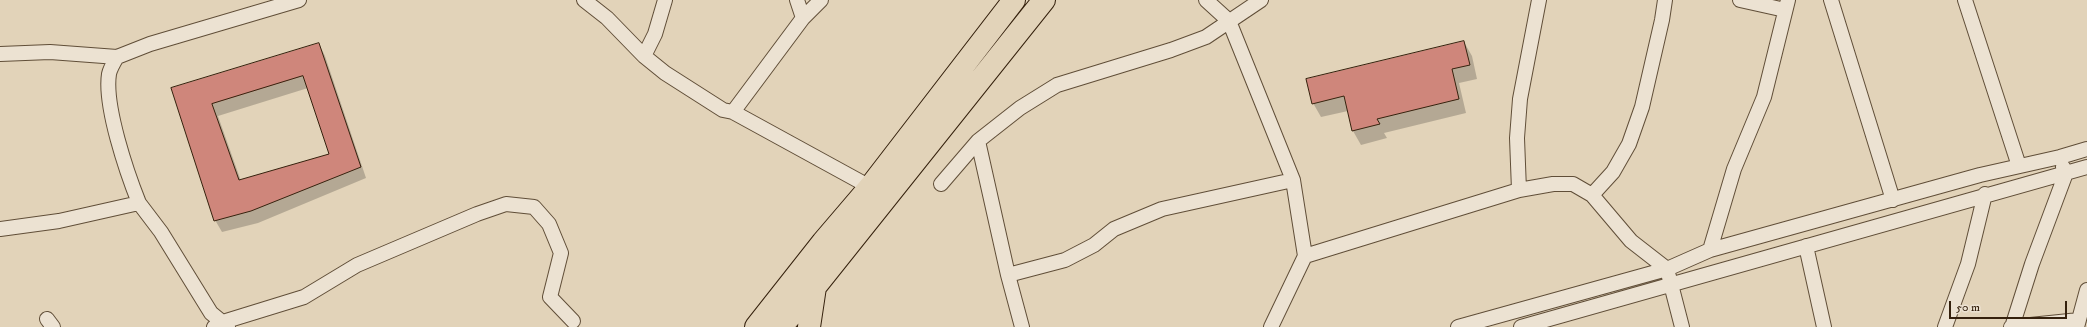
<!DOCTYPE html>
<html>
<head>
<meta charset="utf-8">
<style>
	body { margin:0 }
	#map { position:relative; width:2087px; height:327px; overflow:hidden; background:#e2d3b9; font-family:"IM FELL DW Pica",serif }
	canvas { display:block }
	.scale { position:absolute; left:1949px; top:301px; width:118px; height:18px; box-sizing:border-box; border:2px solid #35210d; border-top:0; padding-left:5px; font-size:12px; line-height:14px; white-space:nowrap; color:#35210d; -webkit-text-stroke:3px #ece2d2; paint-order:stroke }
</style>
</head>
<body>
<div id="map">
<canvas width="2087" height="327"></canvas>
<div class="scale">50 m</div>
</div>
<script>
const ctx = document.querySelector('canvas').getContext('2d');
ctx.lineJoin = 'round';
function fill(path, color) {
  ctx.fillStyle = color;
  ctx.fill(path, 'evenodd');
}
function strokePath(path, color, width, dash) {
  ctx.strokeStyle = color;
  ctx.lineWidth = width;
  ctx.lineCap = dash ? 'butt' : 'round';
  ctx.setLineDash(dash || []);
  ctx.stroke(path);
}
const shadow = new Path2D(`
	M1464 42 1472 56 1477 79 1459 83 1466 113 1384 133 1387 138 1361 145 1353 131 1348 111 1321 117 1313 103Z
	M319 44 325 56 366 178 258 223 222 232 215 220 172 88ZM308 88 330 155 241 181 218 116Z`);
const building = new Path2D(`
	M1464 41 1470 65 1452 69 1459 99 1377 119 1380 124 1352 131 1344 96 1312 104 1306 79Z
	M319 43 361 167 251 211 214 221 171 88ZM303 76 329 154 239 180 212 104Z`);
const minor = new Path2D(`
	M584 0 607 18 644 56 665 73 723 110 733 112 870 187
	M797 0 803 18
	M1206 0 1229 21 1293 180 1305 256
	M1740 0 1785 10
	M1831 0 1893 200
	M1965 0 2019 166
	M0 54 50 52 117 57
	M644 56 655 34 665 0
	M733 112 803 18 821 0
	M978 141 1008 275 1022 327
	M941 184 978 141 1020 108 1057 85 1171 50 1206 37 1261 0
	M1519 190 1517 138 1520 99 1539 0
	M1592 195 1613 172 1629 144 1642 107 1662 20 1665 0
	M139 203C127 173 104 106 109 74 110 69 114 62 117 57L150 44 299 0
	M0 229 59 221 139 203 161 232 211 313 228 327
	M1806 246 1824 327
	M1710 250 1734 169 1764 97 1788 0
	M1008 275 1065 260 1094 245 1114 229 1162 209 1293 180
	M47 319 53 327
	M214 327 223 322 304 297 357 265 477 214 506 204 534 207 549 224 561 253 550 297 573 321
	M1271 327 1305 256 1519 190 1553 184H1573L1592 195 1631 241 1667 269 1682 327
	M1458 327 1667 269 1710 250 1980 175 2060 157 2087 149
	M1521 327 2087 167
	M1945 327 1968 264 1985 194
	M2011 327 2079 320
	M2012 327 2032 264 2066 173 2063 167
	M2077 327 2087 290`);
const primary = new Path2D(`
	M756 327 823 242 870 187 1014 0
	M781 327 815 287 1044 0
	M809 327 815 287`);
fill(shadow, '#0003');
fill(building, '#cf867b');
strokePath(building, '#35210d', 1);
strokePath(minor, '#604e38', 16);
strokePath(primary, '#35210d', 24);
strokePath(minor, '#ece2d2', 14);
strokePath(primary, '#e2d3b9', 22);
</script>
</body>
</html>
